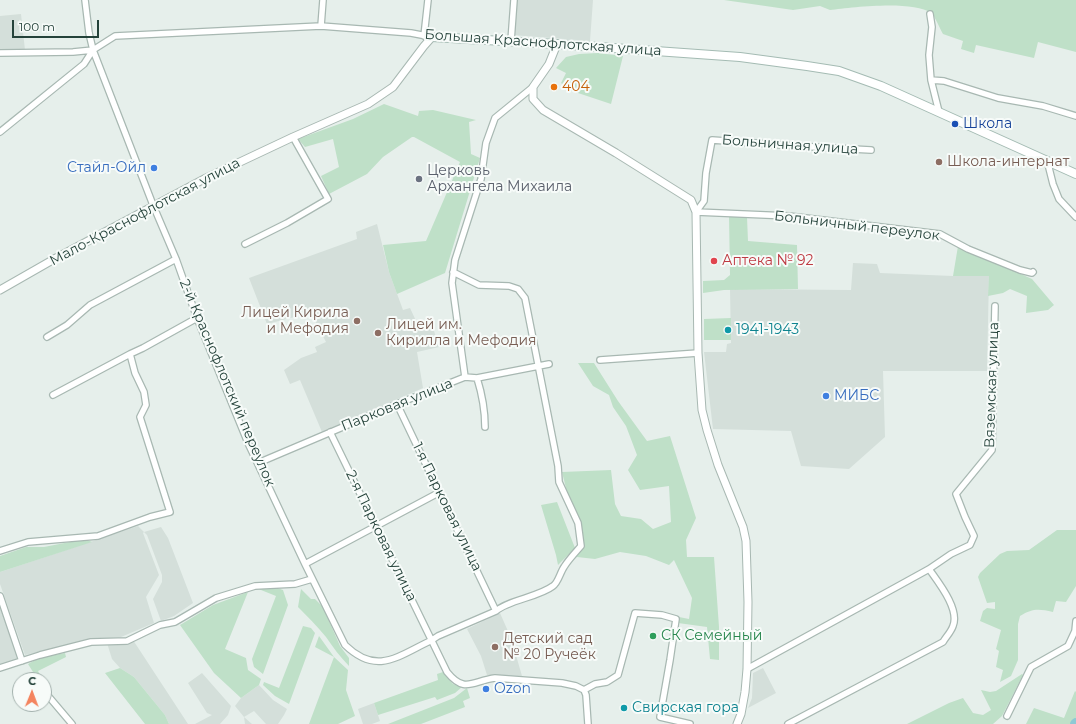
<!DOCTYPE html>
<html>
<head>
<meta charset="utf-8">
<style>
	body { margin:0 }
	#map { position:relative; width:1076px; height:724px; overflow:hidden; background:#e6efeb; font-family:Montserrat,sans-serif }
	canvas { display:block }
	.north { position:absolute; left:12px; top:672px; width:40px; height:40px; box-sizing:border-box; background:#f7fbf9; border:1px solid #a3b1ad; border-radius:50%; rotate:1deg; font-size:11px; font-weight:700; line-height:16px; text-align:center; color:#24423a }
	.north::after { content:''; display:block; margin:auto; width:14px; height:18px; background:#f4845f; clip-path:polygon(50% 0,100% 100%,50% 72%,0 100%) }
	.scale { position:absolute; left:12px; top:20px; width:87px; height:18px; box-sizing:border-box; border:2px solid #24423a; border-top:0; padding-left:5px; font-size:12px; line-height:14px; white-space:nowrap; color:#24423a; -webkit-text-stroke:3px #f7fbf9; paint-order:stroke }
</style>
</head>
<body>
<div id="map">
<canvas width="1076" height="724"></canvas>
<div class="north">С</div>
<div class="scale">100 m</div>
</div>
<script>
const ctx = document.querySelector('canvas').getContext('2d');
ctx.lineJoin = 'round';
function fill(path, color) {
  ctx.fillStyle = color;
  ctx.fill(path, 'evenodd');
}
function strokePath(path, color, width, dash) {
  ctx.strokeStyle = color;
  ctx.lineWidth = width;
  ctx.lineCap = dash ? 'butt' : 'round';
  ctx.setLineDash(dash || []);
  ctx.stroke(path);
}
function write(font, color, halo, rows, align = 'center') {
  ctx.font = font + ' Montserrat,sans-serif';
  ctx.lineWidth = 4;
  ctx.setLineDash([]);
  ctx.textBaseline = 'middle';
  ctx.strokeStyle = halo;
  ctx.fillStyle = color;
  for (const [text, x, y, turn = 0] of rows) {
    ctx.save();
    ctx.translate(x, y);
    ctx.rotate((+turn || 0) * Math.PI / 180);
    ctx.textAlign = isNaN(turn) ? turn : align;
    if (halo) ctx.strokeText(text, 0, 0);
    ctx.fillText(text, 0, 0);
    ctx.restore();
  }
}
const built = new Path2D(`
	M516 0H593L590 41 512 35Z
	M21 14 25 50H0V16Z
	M377 224 389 272 403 310 410 308 417 323 430 318 439 347 417 352 423 388 322 432 300 380 290 384 284 370 301 358 317 352 315 347 326 342 313 317 310 313 267 324 249 278 357 239 356 232Z
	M853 263 877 264 880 273 953 276H989L987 371H883L885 437 849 469 801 466 791 431 713 429 704 352H726L727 344 731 343 730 289 851 290Z
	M138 526 144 532 161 527 168 538 193 603 174 616 161 621 153 599 162 582V575L147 535 144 532 143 533 159 575 146 597 154 623 121 637 86 640 25 655 0 584V572Z
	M0 607 18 659 0 665Z
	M500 613 511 638 522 676 487 675 481 656 467 629Z
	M133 640 188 724H169L165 715 134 677 120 668 112 659 107 643 124 644Z
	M763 668 776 693 748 708 752 698 753 673Z
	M202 673 231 706 228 715 220 724H195L212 715 207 713 188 683Z
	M259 685 273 700 287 709 284 715 278 724H266L254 711 244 717 252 724H245L244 717 235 706 241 698Z
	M374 703 380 721 372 724H363L358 709Z`);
const green = new Path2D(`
	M724 0H1076V52L1038 42 1034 58 976 45 974 53 961 49 963 41 943 34C940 29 935 16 931 13 914 0 852 7 830 10L820 6 793 10Z
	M598 53 623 56 611 104 572 91 561 83 566 73 556 68 566 57 579 54Z
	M384 104 418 116 419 111 433 110 476 120 469 122 471 154 480 158 445 273 397 294 389 272 383 245 426 241 460 162 414 137H412L383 157 367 174 329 194 321 176 339 167 333 139 305 147 298 139 353 119Z
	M729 216 747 217 748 241 797 245 798 289 724 290 703 293V281L724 280 730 275Z
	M958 246 1032 279 1054 305 1048 310 1026 313 1027 296 1010 289 1003 293 988 296 989 276H953Z
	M731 318V340H704V319Z
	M578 363H594L618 401 647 441 670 436 696 518 686 540 687 557H714L719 627V660L710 659 707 627 678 623 679 617 689 619 692 598 674 560 669 565 646 556 620 552 595 559 577 557 570 563 582 547 581 525 569 500 562 472 611 470 615 504 621 516 641 519 653 529 671 522 669 486 640 490 628 470 637 455 626 426 613 407 609 395 593 386Z
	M557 502 575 548 558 565 556 555 541 505Z
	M1057 530H1076V586L1066 602 1056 601 1053 612C1039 609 1033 608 1020 616L1018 624V660L1011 676 1000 682 1003 670 996 667 999 651 996 649 1001 630 980 621 983 611 987 608 995 609V602L987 603 978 577 980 573 1000 554 1007 551 1029 550Z
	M85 539 92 542 0 572V556L26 547H44Z
	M275 587 283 590 288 605 263 674 254 667 252 659 276 596 256 588Z
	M301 589 311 599H315L323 607 340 646 349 658V666C340 657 333 647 326 637 317 626 307 616 298 607Z
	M248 592 225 649 246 658 248 670 261 679 259 685 241 698 214 673 180 625 213 605Z
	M303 626 311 628 315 633 289 704 275 696 263 685 264 682 279 688Z
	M319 636 334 657 348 670 346 690 355 716 338 724H309L334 657 315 647Z
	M65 653 66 657 38 671 43 680H38L28 664 39 658Z
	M120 668 134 677 165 715 169 724H145L105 673Z
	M443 672 453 684 462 687 455 693 437 700 435 697 378 715 374 703 438 680 437 674Z
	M1022 674 1023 675 1002 716 993 724H907L949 703 963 698 973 713 983 715 991 710 981 690 990 692 996 691Z
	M467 688 470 698 463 701 465 707 421 724H388L454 698Z
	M1075 691 1076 692V724H1026L1034 708 1064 718Z`);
const river = new Path2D(`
	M1075 724 1076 723`);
const minor = new Path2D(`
	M85 0 89 33 93 50 153 205 176 259 197 318 248 443 305 564 345 645C377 676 398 656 432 640L438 636 496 611C508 600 539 597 553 586 558 583 560 573 564 567 569 559 575 553 581 546L578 523 559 482 558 466 525 298 518 289 509 286 479 285 453 272
	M930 14 932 27 929 55 931 80 939 112
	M321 26 323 0
	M424 36 428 0
	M511 41 514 0
	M0 53 73 52 93 50
	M931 80 944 81 998 98 1043 106 1076 116
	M0 132 84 64 93 50 115 36 321 26 411 33 432 37
	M1047 160 1053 184 1059 199 1076 217
	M696 212 789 216 940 234 968 249 1020 270 1032 273 1033 272
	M696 212 704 201 706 173 712 140 797 146 871 150
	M245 244 287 223 328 199 293 137
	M47 337 67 325 90 305 176 259
	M600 360 698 353
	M465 377 477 378 549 364
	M477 378C482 394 485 410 485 427
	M53 395 130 354
	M397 404 496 611
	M330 432 447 672C465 694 472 681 495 678L562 683 576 686 584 690 586 695 588 724
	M258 463 397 404 465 377 452 283 455 260 481 179 486 143 495 118 533 87
	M0 551 28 542 98 536 150 517 170 512 140 417 146 405 144 392 135 373 130 354 143 348 197 318
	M305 564 440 492
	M0 596 22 661
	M0 668 40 655 91 642 127 641 160 625 175 622 216 598 255 586 295 584 312 579
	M747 669 900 585 929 569 951 554 970 545 974 536 965 517 956 494 992 450 995 306
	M584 690 595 684 607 682 618 675 635 613 662 615 676 619 670 660 660 717 690 724
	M44 691 72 724
	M1007 716 1031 667 1068 646 1075 631 1076 621
	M788 724 943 642C946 637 951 632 953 626 960 609 938 582 929 569`);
const tertiary = new Path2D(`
	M557 44 549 64 533 87V99L543 110 616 153 691 200 696 212 698 353 702 410 707 430 718 465 743 527 746 541 748 602 747 669 745 692 741 714 737 724
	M0 290 56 258 206 178 293 137 368 104 393 87 424 46 432 37`);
const secondary = new Path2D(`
	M432 37 557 44 740 57 807 66 839 71 881 86 1076 174`);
const markers = [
	[554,87,4,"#e8710a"],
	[955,124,4,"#1a4fb4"],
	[939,162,4,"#8d6e63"],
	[154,168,4,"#3f7fe0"],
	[419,179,4,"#6b7280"],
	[714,261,4,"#e0444e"],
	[357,321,4,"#8d6e63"],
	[728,330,4,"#0f9aa8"],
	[378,333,4,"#8d6e63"],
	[826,396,4,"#3f7fe0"],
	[653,636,4,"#2e9e5b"],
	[495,647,4,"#8d6e63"],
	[486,689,4,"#3f7fe0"],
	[624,708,4,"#0f9aa8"]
];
const streetNames = [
	["Большая Краснофлотская улица",543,43,4],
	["Больничная улица",790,145,4],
	["Мало-Краснофлотская улица",145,212,-28],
	["Больничный переулок",857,226,7],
	["2-й Краснофлотский переулок",227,383,67],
	["Вяземская улица",992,385,-88],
	["Парковая улица",397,405,-22],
	["1-я Парковая улица",447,507,64],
	["2-я Парковая улица",381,536,64]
];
const foodNames = [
	["404",562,87]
];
const transitNames = [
	["Школа",963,124]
];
const educationNames = [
	["Школа-интернат",947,162],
	["Лицей Кирила",349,313,"right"],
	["и Мефодия",349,329,"right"],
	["Лицей им.",386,325],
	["Кирилла и Мефодия",386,341],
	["Детский сад",503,639],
	["№ 20 Ручеёк",503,655]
];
const shopNames = [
	["Стайл-Ойл",146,168,"right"],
	["МИБС",834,396],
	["Ozon",494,689]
];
const worshipNames = [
	["Церковь",427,171],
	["Архангела Михаила",427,187]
];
const healthNames = [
	["Аптека № 92",722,261]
];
const cultureNames = [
	["1941-1943",736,330],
	["Свирская гора",632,708]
];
const leisureNames = [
	["СК Семейный",661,636]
];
fill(built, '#d4dfda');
fill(green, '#bfe0c8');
strokePath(river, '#8ec9d4', 10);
strokePath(minor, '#a8b8b2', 8);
strokePath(tertiary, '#a8b8b2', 9);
strokePath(secondary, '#a4bbb3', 10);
strokePath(minor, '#fff', 5.5);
strokePath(tertiary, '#fff', 7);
strokePath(secondary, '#fff', 8);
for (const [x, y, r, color] of markers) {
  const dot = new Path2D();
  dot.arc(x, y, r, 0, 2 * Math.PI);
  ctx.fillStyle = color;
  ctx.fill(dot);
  strokePath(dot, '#f7fbf9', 1.5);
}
write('14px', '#24423a', '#f7fbf9', streetNames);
write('14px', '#c56008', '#f7fbf9', foodNames, 'left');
write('14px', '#164399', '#f7fbf9', transitNames, 'left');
write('14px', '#785e54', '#f7fbf9', educationNames, 'left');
write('14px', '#366cbe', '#f7fbf9', shopNames, 'left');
write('14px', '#5b616d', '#f7fbf9', worshipNames, 'left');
write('14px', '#be3a42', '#f7fbf9', healthNames, 'left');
write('14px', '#0d838f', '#f7fbf9', cultureNames, 'left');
write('14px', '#27864d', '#f7fbf9', leisureNames, 'left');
</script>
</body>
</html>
